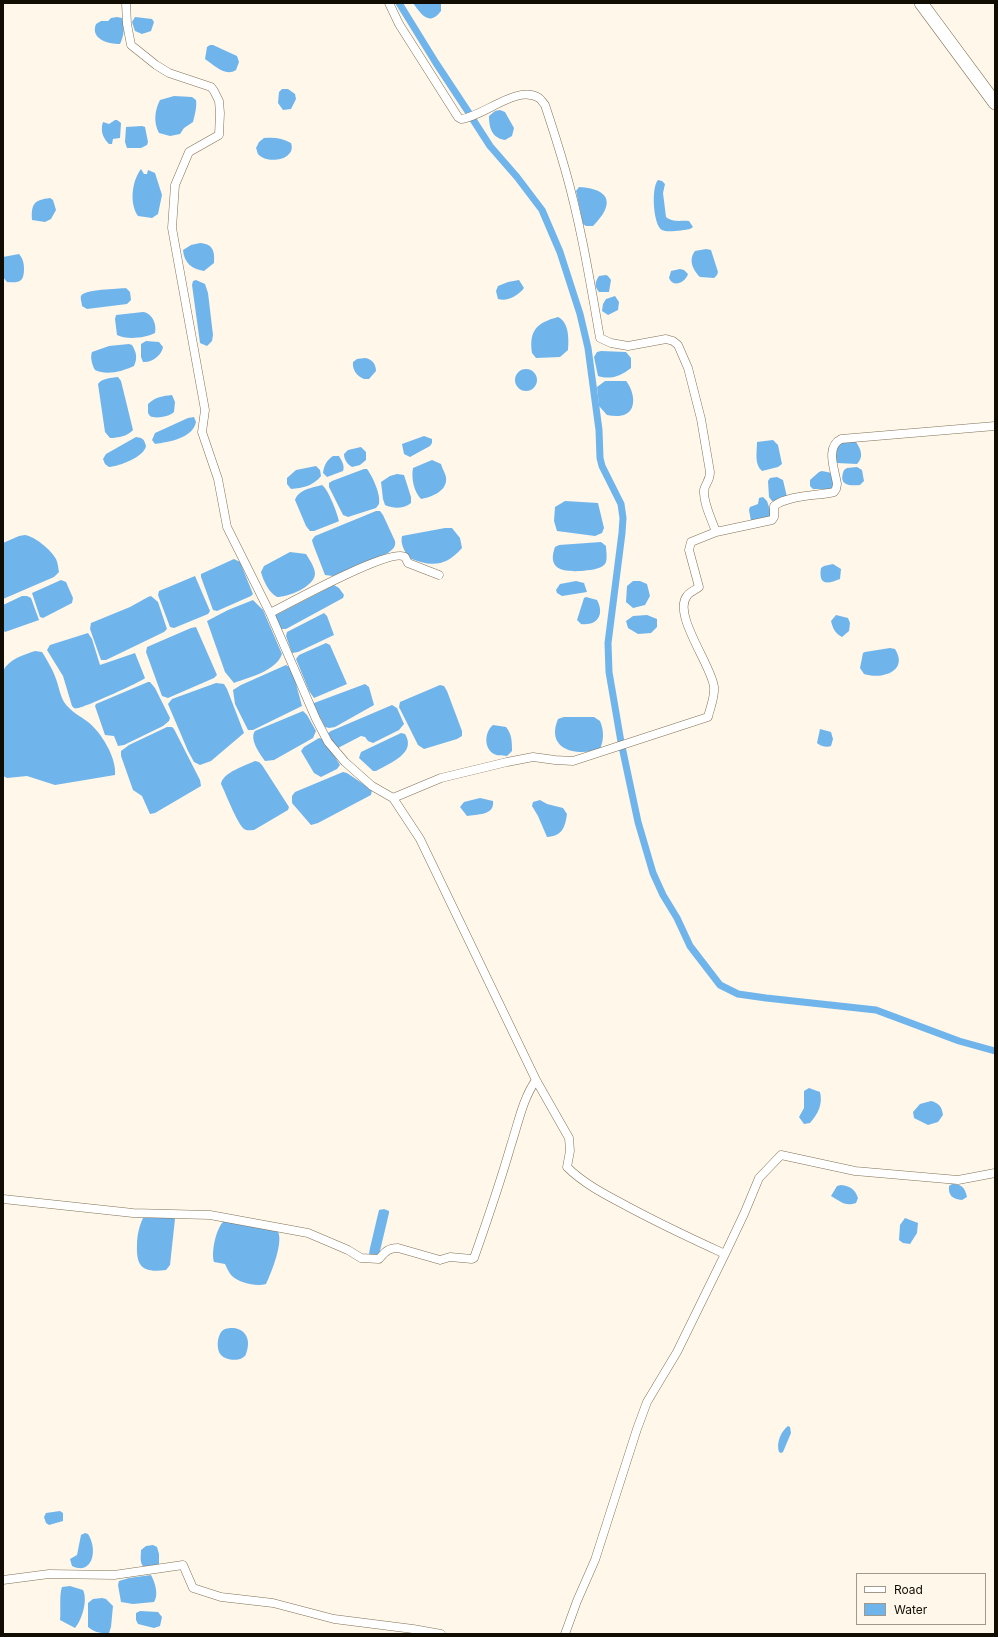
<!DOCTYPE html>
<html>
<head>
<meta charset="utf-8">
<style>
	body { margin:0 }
	#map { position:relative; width:998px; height:1637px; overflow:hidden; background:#fef7ea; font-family:Inter,sans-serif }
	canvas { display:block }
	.frame { position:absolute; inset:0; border:4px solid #120d03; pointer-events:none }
	.legend { position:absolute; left:856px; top:1573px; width:130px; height:52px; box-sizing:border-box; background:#fef7ea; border:1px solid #a0998e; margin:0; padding:5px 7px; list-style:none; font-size:12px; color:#120d03 }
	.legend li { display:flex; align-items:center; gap:8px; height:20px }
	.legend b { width:20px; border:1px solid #a0998e }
</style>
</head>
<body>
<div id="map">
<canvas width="998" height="1637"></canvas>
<div class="frame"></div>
<ul class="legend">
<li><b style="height:5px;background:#fff"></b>Road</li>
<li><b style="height:11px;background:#70b4ec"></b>Water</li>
</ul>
</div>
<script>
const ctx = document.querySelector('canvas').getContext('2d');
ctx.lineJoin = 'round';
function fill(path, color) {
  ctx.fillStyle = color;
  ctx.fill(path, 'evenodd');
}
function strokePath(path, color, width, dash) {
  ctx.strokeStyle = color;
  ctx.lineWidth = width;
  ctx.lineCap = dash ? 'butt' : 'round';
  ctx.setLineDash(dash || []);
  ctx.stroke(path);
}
const water = new Path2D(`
	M413 3H441V11C429 27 421 14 413 3Z
	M117 17 122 18C125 27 124 36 120 44 108 44 90 39 96 24L101 21H108L111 18Z
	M135 17 152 19 154 22 151 31 142 34 135 31 132 22Z
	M210 45H213L237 56 239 62 236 70C225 77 214 65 205 59L207 47Z
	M282 89H288L295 94 296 99 291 109 283 110 278 103 279 92Z
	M174 96 192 97 196 100C197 107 195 114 193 122L184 128 180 134 170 136 159 133C153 122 155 110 160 100Z
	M500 110 505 112 514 128 512 136 505 140C492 138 489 128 489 116L495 111Z
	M115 120H117L121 123 120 138 113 139 112 144H109C103 138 100 131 103 122L109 124Z
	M142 126 145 127 148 142 147 145 141 148H127L125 142 126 127Z
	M264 138C274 137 283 138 291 143 297 160 267 165 258 154 257 152 257 150 256 148L259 142Z
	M141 169 144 174H147L148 170 155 173 162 195 158 214 152 218 138 216C129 203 132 181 141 169Z
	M658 180 662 181 665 184 663 193 666 217C674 223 680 220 689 221L693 227 690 229C684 230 667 233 662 230 653 225 651 187 658 180Z
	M579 187C611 189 615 204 593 226H586L583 224 576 191Z
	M50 198 53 200 56 210 51 219 45 222 32 220C31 204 34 200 50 198Z
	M200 243C213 244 215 251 214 263L204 271C192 269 184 263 183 250L191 245Z
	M706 249 711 250 718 272 717 275 714 278 700 277C693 270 688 260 695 251Z
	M19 254C23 259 24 263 24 269 24 282 19 283 7 282L3 277V257Z
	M680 269 684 270 688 274C685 283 673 288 669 278L671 271Z
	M606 275 608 276 611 280 609 292H599C594 286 595 282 599 276Z
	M196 280 205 284 208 293 213 335 212 341 207 346 200 343 192 285 193 281Z
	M519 280 524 288C518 296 507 302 498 299L496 291 498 286 508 282Z
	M126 288 130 292 131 300 127 304 87 309 82 306C82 303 80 298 81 296 84 289 118 289 126 288Z
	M615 296 619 302 618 310 608 315 602 311 603 304 606 299Z
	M143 312C152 313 157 324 155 333 146 338 126 340 117 335L115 319 116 315Z
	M558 317C569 322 569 339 568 350L560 357 536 358 532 353C529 331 536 323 558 317Z
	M146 341 159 342 163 347C162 355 152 363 143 362L141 357V344Z
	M129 344 132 345C136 352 138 357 134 366 123 371 107 376 95 370 92 365 90 357 92 352L109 346Z
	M601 351 626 352 631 358V368C621 376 611 380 598 376L594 357 597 352Z
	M365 358C372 359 376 364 376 371L369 379H364C357 376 352 370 353 362L357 359Z
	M515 380a11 11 0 1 1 22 0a11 11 0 1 1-22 0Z
	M118 377 121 381 133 430C128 436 118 438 110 438L105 432 98 384C102 378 111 378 118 377Z
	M605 381H626C633 389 638 408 626 414 620 417 613 416 607 415L599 406 597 387Z
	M172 395 175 402 174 412C169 417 155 419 150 416L148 413V404C155 397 163 396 172 395Z
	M194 417 196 422C193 438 169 442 155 444L152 440 155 433 188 418Z
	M424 436 432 439V443L430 446 410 457 404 454 402 444Z
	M136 437C143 438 144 439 146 446 144 457 120 466 109 467L105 464 103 459 106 454Z
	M773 440 778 445 782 464 778 467 762 471C754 464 757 452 757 442Z
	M851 441 856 442C861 449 864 457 857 464L837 463 835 461 838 444Z
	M361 447 366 452V460L360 465 352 467C347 464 344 459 344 454L348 450Z
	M333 456H339C342 461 345 466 343 471L327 477 323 473C324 465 327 460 333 456Z
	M432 460 441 464C442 468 445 473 446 477 448 491 432 497 421 499 414 492 411 478 413 468Z
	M316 466 320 470 321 476C313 486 303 488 291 489L287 484V478L296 470Z
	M857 467 862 470 864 481 860 485C848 486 838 485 844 470L847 468Z
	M364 469H367C373 477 381 495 379 504L376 508 348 517 343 515 329 487V483L332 481Z
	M822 471 832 473 834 485 831 489H813L810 486V480L819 472Z
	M397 474 404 475 411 497V503C403 509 394 509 385 505L383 499 381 482 390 476Z
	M777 477 783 480 787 497 783 500 772 501 769 497 768 481 770 478Z
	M322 485C328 489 337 512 339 521L337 522 314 531H310L306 526 295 500C299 489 312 488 322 485Z
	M763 497 767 501 772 516 751 521 749 510 750 507 758 504 759 498Z
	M565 501 598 503 604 528 602 533 595 536 557 531 554 521 555 507Z
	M376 511H380L383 515 395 541C396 547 393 549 388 553L333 576 325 575 313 544 312 540 315 536Z
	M445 528H452L460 538 462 548C445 567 432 567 409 558 405 552 400 544 402 536Z
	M25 535C36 537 51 550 56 559 58 563 58 568 59 572L54 577 3 599V543L19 536Z
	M601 542 606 546C606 551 608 560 605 564 600 570 588 570 581 571 562 572 547 569 555 547L559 545Z
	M290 552 306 554C309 559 315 567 315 574 314 587 288 597 277 597 269 593 263 580 261 572L264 566Z
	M234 559 240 562 253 594 251 596 217 611 213 610 201 577V574Z
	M833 564 841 569 840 579C828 584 818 586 821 568L824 566Z
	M195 576 210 611 208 614 174 628 170 627 158 595 159 591Z
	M61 580 66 582 73 598 72 603 43 618 40 617 32 593Z
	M576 581 584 583 587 592 562 596 557 593 556 590 560 584Z
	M633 581H640L647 584 650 596 645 605 633 608 626 602 627 586Z
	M334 585 339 588 344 595 343 598 286 629H281L276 617V615Z
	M22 596H27L31 598 39 620 5 632 3 630V605Z
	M151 596 158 602 167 629 164 632 106 660H101L90 629 91 623 130 607 148 597Z
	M586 597 597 600C605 615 597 626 581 624L577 620 584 598Z
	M253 600 263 610 282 654C276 671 250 677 234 683L225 672 207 621 228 610Z
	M324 613 327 616 334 635 298 652 292 653 286 636 287 632Z
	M647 615 657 619V627L651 633 638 634 628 628 626 621 633 616Z
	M836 615 848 618 850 623 849 631 842 637C835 633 833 629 831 621Z
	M196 627 217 675 214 678 168 698 162 696 146 652 147 647 191 628Z
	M88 633 92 639 100 665 135 653 145 678C141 682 83 708 78 708 74 709 74 708 72 706L63 676 47 650 50 645Z
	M326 643 330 645 347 684 314 698 309 691 296 659 299 655Z
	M890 648 895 649C909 671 882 680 864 674L860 668 863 653 865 652Z
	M35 651 42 652C47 660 53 670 56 679 59 687 60 695 64 702 70 711 80 716 88 722 101 732 117 758 115 775L55 785 27 776 7 778 3 776V671C9 659 23 655 35 651Z
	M286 665 292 669 302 706 253 730H248L235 704 233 690 241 685Z
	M148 682H150L155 688 170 718 169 721 163 726 124 745 118 746 114 736 105 735 95 706 96 704Z
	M216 683 224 684 227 689 244 733 211 761 200 765 194 762 188 751 168 704 172 699Z
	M365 684 369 687 374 705 335 727 329 728 325 727 314 706V703Z
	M440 685 444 686 447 691 462 731V736L457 739 424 749 418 745 399 707 400 702Z
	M392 705 397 708 404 724 399 730 373 743 368 741 365 737 361 736 338 748 329 738 328 733 331 731Z
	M303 711 307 715 316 731 313 738 274 760 265 761C260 754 249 739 255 731Z
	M564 717H594L600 721C604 730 604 740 600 749 577 757 545 750 558 719Z
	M493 725 506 727C512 734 512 742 512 751L507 756C502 755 497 756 494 754 483 748 485 731 493 725Z
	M167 727H172L174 729 200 780 201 786 155 813 150 814 142 796 133 790 121 756V751L129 745Z
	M820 729 831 732 833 739 831 746C827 748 820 746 817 743Z
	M401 733 405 734C417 753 390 763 376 771H373L359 758 361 752Z
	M319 738 324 739 340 765 337 769 321 777 314 773 301 751 304 747Z
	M255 761 259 762 262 765 289 807 288 810 254 830C250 830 247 831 244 829 237 823 226 794 221 784 222 773 246 765 255 761Z
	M343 772 347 773 372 790 371 795 318 823 311 825 292 803V796L295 792Z
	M480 798 493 801C495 816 476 814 467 816L460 807 464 802Z
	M540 800 547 804 563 808 567 814C565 828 562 836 547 837L538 816 532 806 533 802Z
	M809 1088 820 1092C823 1104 818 1114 810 1123L804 1124 799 1117 804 1108V1091Z
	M931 1101C939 1103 942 1107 943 1115L938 1122 928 1125 914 1118 913 1112 920 1104Z
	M952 1184C961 1184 965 1187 967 1197L962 1200C953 1199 948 1196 949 1186Z
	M841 1185C850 1186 855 1189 858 1198L856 1203C845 1207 840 1201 831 1196L837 1186Z
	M384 1209 389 1211V1213L379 1255 371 1256 369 1254 370 1248 379 1210Z
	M169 1215 175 1219 170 1265 166 1270C143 1273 136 1267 137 1245 137 1235 139 1227 143 1218Z
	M905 1218 918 1223 917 1233 910 1244 903 1243 899 1240 900 1225Z
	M224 1221 243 1225 277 1230C285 1239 271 1274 266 1284 256 1287 240 1283 232 1276 229 1273 227 1268 225 1264L214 1262C211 1252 216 1228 224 1221Z
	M234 1328C247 1330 251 1341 246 1354 243 1362 226 1361 221 1355 216 1350 217 1336 222 1331 225 1328 229 1328 234 1328Z
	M788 1426 790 1427 791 1433 783 1452 781 1453 779 1452C776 1443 781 1431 788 1426Z
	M60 1511 63 1513V1521L49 1525 46 1523 44 1517 46 1513Z
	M85 1533 88 1534C98 1549 93 1576 72 1566L70 1559 77 1555 81 1535Z
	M153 1545 157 1547 159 1554V1564L156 1566 145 1568C139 1564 141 1556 141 1550L146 1546Z
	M151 1575C155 1582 159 1595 154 1602L133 1604 121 1602 118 1585 119 1581 129 1578Z
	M70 1586 83 1590C88 1600 82 1620 75 1628L60 1620C61 1611 59 1595 62 1587Z
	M102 1598 106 1599 113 1606 111 1627 109 1633C101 1634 94 1632 88 1627V1603L93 1599Z
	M140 1611 158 1612 162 1617 160 1626 154 1628 138 1624 136 1620V1613Z`);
const canal = new Path2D(`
	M399 3 436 63 471 116
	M472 118 490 146 517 177 542 210 560 252 580 314 588 348 599 430 600 458 602 466 621 504 623 518 622 533 608 643 609 672 621 742 638 822 653 873 663 895 677 918 690 946 720 985 738 994 766 998 876 1010 959 1041 995 1051`);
const minor = new Path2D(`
	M126 3 127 24 131 45 156 65 169 73 211 87 214 91 219 101 220 113 219 135 189 152 175 185 172 228 205 410 202 432 218 479 227 527 270 613 316 719 328 742 345 762 372 786 393 798 420 839 536 1080 569 1138 570 1151 567 1167C583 1183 604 1194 623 1204 656 1222 690 1238 725 1254L677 1352 647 1402 637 1429 595 1560 577 1601 565 1634
	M389 3 399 24 458 117 461 119C483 117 517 84 539 98 541 99 543 103 545 105 552 126 559 148 565 169 581 225 590 281 600 338L611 343 628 346 666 339 673 341 678 345 688 368 701 419 710 472C710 481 705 484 704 490 703 503 712 520 716 532
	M270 613C288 604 391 547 405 557L408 563 439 575
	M393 798 441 778 507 762 533 757 555 760 573 761 708 717C710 708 715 697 714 687 712 666 672 614 687 596 689 592 696 590 699 587L689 550 691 542 716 532 772 520 774 517V506C788 495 817 496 834 492L836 489 837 484C835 470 825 447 841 439L995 426
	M3 1199 133 1213 210 1215 308 1233 348 1250 361 1258 379 1259C385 1252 388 1248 398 1248L440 1260 450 1257 472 1259 474 1258C487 1221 500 1183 511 1145 518 1124 523 1098 536 1080
	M725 1254 744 1214 759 1178 781 1155 855 1171 958 1180 995 1173
	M3 1580 49 1574 114 1575 183 1565 193 1588 221 1597 273 1603 334 1619 413 1629 441 1634`);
const trunk = new Path2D(`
	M921 3 995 103`);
fill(water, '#70b4ec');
strokePath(canal, '#70b4ec', 7);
strokePath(minor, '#807154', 9);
strokePath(trunk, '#807154', 14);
strokePath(minor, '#fff', 8);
strokePath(trunk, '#fff', 13);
</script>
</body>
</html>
